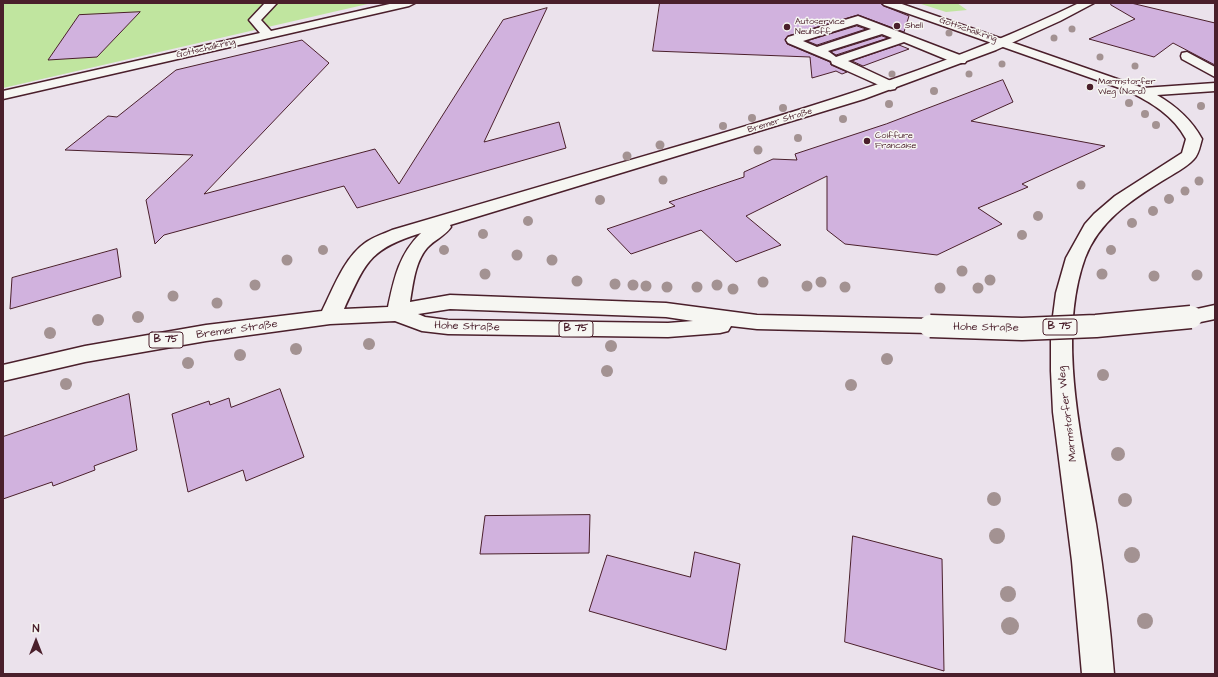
<!DOCTYPE html>
<html>
<head>
<meta charset="utf-8">
<style>
	body { margin:0 }
	#map { position:relative; width:1218px; height:677px; overflow:hidden; background:#ebe2ec; font-family:"Architects Daughter",sans-serif }
	canvas { display:block }
	.frame { position:absolute; inset:0; border:4px solid #4a1f2b; pointer-events:none }
	.north { position:absolute; left:16px; top:621px; width:40px; height:40px; -webkit-text-stroke:3px #f6f6f2; paint-order:stroke; rotate:0deg; font-size:11px; font-weight:700; line-height:16px; text-align:center; color:#4a1f2b }
	.north::after { content:''; display:block; margin:auto; width:14px; height:18px; background:#4a1f2b; clip-path:polygon(50% 0,100% 100%,50% 72%,0 100%) }
</style>
</head>
<body>
<div id="map">
<canvas width="1218" height="677"></canvas>
<div class="frame"></div>
<div class="north">N</div>
</div>
<script>
const ctx = document.querySelector('canvas').getContext('2d');
ctx.lineJoin = 'round';
function fill(path, color) {
  ctx.fillStyle = color;
  ctx.fill(path, 'evenodd');
}
function strokePath(path, color, width, dash) {
  ctx.strokeStyle = color;
  ctx.lineWidth = width;
  ctx.lineCap = dash ? 'butt' : 'round';
  ctx.setLineDash(dash || []);
  ctx.stroke(path);
}
function write(font, color, halo, rows, align = 'center') {
  ctx.font = font + ' "Architects Daughter",sans-serif';
  ctx.lineWidth = 3;
  ctx.setLineDash([]);
  ctx.textBaseline = 'middle';
  ctx.strokeStyle = halo;
  ctx.fillStyle = color;
  for (const [text, x, y, turn = 0] of rows) {
    ctx.save();
    ctx.translate(x, y);
    ctx.rotate((+turn || 0) * Math.PI / 180);
    ctx.textAlign = isNaN(turn) ? turn : align;
    if (halo) ctx.strokeText(text, 0, 0);
    ctx.fillText(text, 0, 0);
    ctx.restore();
  }
}
const green = new Path2D(`
	M3 3H372L3 88Z
	M918 3H957L967 10 946 12Z`);
const building = new Path2D(`
	M660 3H880L884 6 909 16 904 32 858 15 788 36 785 39 787 44 830 62 831 65 847 72 842 74 836 71 812 78 810 57 653 51Z
	M1112 3H1131L1215 23V65L1173 43 1154 57 1089 39 1135 19 1111 5Z
	M547 8 484 142 559 122 566 148 357 208 344 186 164 235 155 244 146 200 193 155 65 150 108 116 117 117 176 70 302 40 329 63 204 194 375 149 399 184 503 20Z
	M140 12 97 57 48 60 79 15Z
	M857 26 866 29 817 45 807 41Z
	M882 36 888 38 836 55 831 52Z
	M899 45 909 49 863 66 852 61Z
	M1003 80 1013 102 971 121 1105 146 1022 184 1028 187 978 208 1002 224 937 255 845 244 827 230V176L746 216 781 245 736 262 701 230 631 254 607 229 675 206 669 202 744 177V172L773 159 797 160 795 154 886 124Z
	M117 249 121 277 10 309 12 278Z
	M280 389 304 457 246 481 243 470 188 492 172 414 209 401 210 405 229 398 231 407Z
	M129 394 137 450 94 466 95 470 53 486 52 482 3 499V437Z
	M590 515 589 553 480 554 485 516Z
	M853 536 942 559 944 671 845 642Z
	M695 552 740 564 726 650 589 611 607 555 690 577Z`);
const minor = new Path2D(`
	M265 3H277L261 20 271 31 394 3H415L409 6 3 99V91L260 33 249 20Z
	M882 3H899L1143 88 1215 83V91L1157 95C1176 106 1191 119 1202 139 1200 145 1199 154 1194 159 1186 168 1173 174 1162 181 1130 201 1099 221 1085 258 1056 338 1083 443 1096 524 1104 574 1110 624 1114 674H1082L1072 561 1053 412 1051 371V331L1056 293 1066 258 1085 224 1094 214 1115 196 1182 153 1186 139C1173 115 1152 103 1128 91L884 5Z
	M858 16 965 57 967 60 965 63H955L904 42 848 61 895 83 897 86 895 89 890 90 832 64 831 61 788 43 786 40 788 37ZM857 24 871 29 817 47 803 41ZM882 34 892 38 836 57 828 51Z
	M1187 52 1215 67V77L1182 59 1181 56 1182 53Z`);
const major = new Path2D(`
	M1079 3H1094L1060 21 996 50 864 99 450 225 451 227C445 236 434 240 427 248 415 262 413 284 410 302L450 295 666 303 757 315 930 319 938 321 941 326 938 331 930 333 757 329 731 326 728 331 720 333 668 337 448 334 422 331 395 321 330 324 206 341 85 362 3 381V365L85 346 206 325 322 311C333 289 344 258 365 243 373 237 383 234 392 230 494 200 595 170 696 141 827 102 956 63 1079 3ZM421 233C399 254 394 279 388 307L344 309C366 262 369 249 421 233ZM450 309 666 317 693 321 668 323 448 320 425 317 418 314Z
	M1215 305V319L1191 324 1183 322 1180 317 1183 312Z`);
const majorBridge = new Path2D(`
	M930 326 1022 329 1096 326 1191 317`);
const trees = [
	[1072,29,3.5],
	[949,33,3.5],
	[1054,38,3.5],
	[1100,57,3.5],
	[1002,64,3.5],
	[1135,66,3.5],
	[892,74,3.5],
	[969,74,3.5],
	[934,91,4],
	[1129,103,4],
	[889,104,4],
	[1201,106,4],
	[783,108,4],
	[1145,114,4],
	[752,118,4],
	[843,119,4],
	[1156,125,4],
	[723,126,4],
	[798,138,4],
	[660,145,4.5],
	[758,150,4.5],
	[627,156,4.5],
	[663,180,4.5],
	[1199,181,4.5],
	[1081,185,4.5],
	[1185,191,4.5],
	[1169,199,5],
	[600,200,5],
	[1153,211,5],
	[1038,216,5],
	[528,221,5],
	[1132,223,5],
	[483,234,5],
	[1022,235,5],
	[323,250,5],
	[444,250,5],
	[1111,250,5],
	[517,255,5.5],
	[287,260,5.5],
	[552,260,5.5],
	[962,271,5.5],
	[485,274,5.5],
	[1102,274,5.5],
	[1197,275,5.5],
	[1154,276,5.5],
	[990,280,5.5],
	[577,281,5.5],
	[763,282,5.5],
	[821,282,5.5],
	[615,284,5.5],
	[255,285,5.5],
	[633,285,5.5],
	[717,285,5.5],
	[646,286,5.5],
	[807,286,5.5],
	[667,287,5.5],
	[697,287,5.5],
	[845,287,5.5],
	[940,288,5.5],
	[978,288,5.5],
	[733,289,5.5],
	[173,296,5.5],
	[217,303,5.5],
	[138,317,6],
	[98,320,6],
	[50,333,6],
	[369,344,6],
	[611,346,6],
	[296,349,6],
	[240,355,6],
	[887,359,6],
	[188,363,6],
	[607,371,6],
	[1103,375,6],
	[66,384,6],
	[851,385,6],
	[1118,454,7],
	[994,499,7],
	[1125,500,7],
	[997,536,8],
	[1132,555,8],
	[1008,594,8],
	[1145,621,8],
	[1010,626,9]
];
const markers = [
	[897,26,4,"#4a1f2b"],
	[787,27,4,"#4a1f2b"],
	[1090,87,4,"#4a1f2b"],
	[867,141,4,"#4a1f2b"]
];
const farPoinames = [
	["Autoservice",795,22],
	["Neuhoff",795,32],
	["Shell",905,26],
	["Marmstorfer",1098,82],
	["Weg (Nord)",1098,92],
	["Coiffure",875,136],
	["Francaise",875,146]
];
const farStreetnames = [
	["Gottschalkring",968,30,19],
	["Gottschalkring",206,49,-13],
	["Bremer Straße",780,121,-17]
];
const shields = [
	[1060,327,34],
	[576,329,34],
	[166,340,34]
];
const shieldNames = [
	["B 75",1060,327],
	["B 75",576,329],
	["B 75",166,340]
];
const streetNames = [
	["Hohe Straße",467,327,2],
	["Hohe Straße",986,328,1],
	["Bremer Straße",237,330,-8],
	["Marmstorfer Weg",1068,414,-97]
];
fill(green, '#c0e59f');
fill(building, '#d1b2de');
strokePath(building, '#4a1f2b', 1);
strokePath(minor, '#4a1f2b', 3);
strokePath(major, '#4a1f2b', 3);
fill(minor, '#f6f6f2');
fill(major, '#f6f6f2');
strokePath(majorBridge, '#4a1f2b', 25, []);
strokePath(majorBridge, '#f6f6f2', 22);
ctx.fillStyle = '#a39292';
for (const [x, y, r] of trees) {
  ctx.beginPath();
  ctx.arc(x, y, r, 0, 2 * Math.PI);
  ctx.fill();
}
for (const [x, y, r, color] of markers) {
  const dot = new Path2D();
  dot.arc(x, y, r, 0, 2 * Math.PI);
  ctx.fillStyle = color;
  ctx.fill(dot);
  strokePath(dot, '#f6f6f2', 1.5);
}
write('9px', '#4a1f2b', '#f6f6f2', farPoinames, 'left');
write('9px', '#4a1f2b', '#f6f6f2', farStreetnames);
for (const [x, y, w] of shields) {
  const box = new Path2D();
  box.roundRect(x - w / 2, y - 8, w, 16, 3);
  ctx.fillStyle = '#f6f6f2';
  ctx.fill(box);
  strokePath(box, '#4a1f2b', 1);
}
write('bold 10px', '#4a1f2b', null, shieldNames);
write('11px', '#4a1f2b', '#f6f6f2', streetNames);
</script>
</body>
</html>
